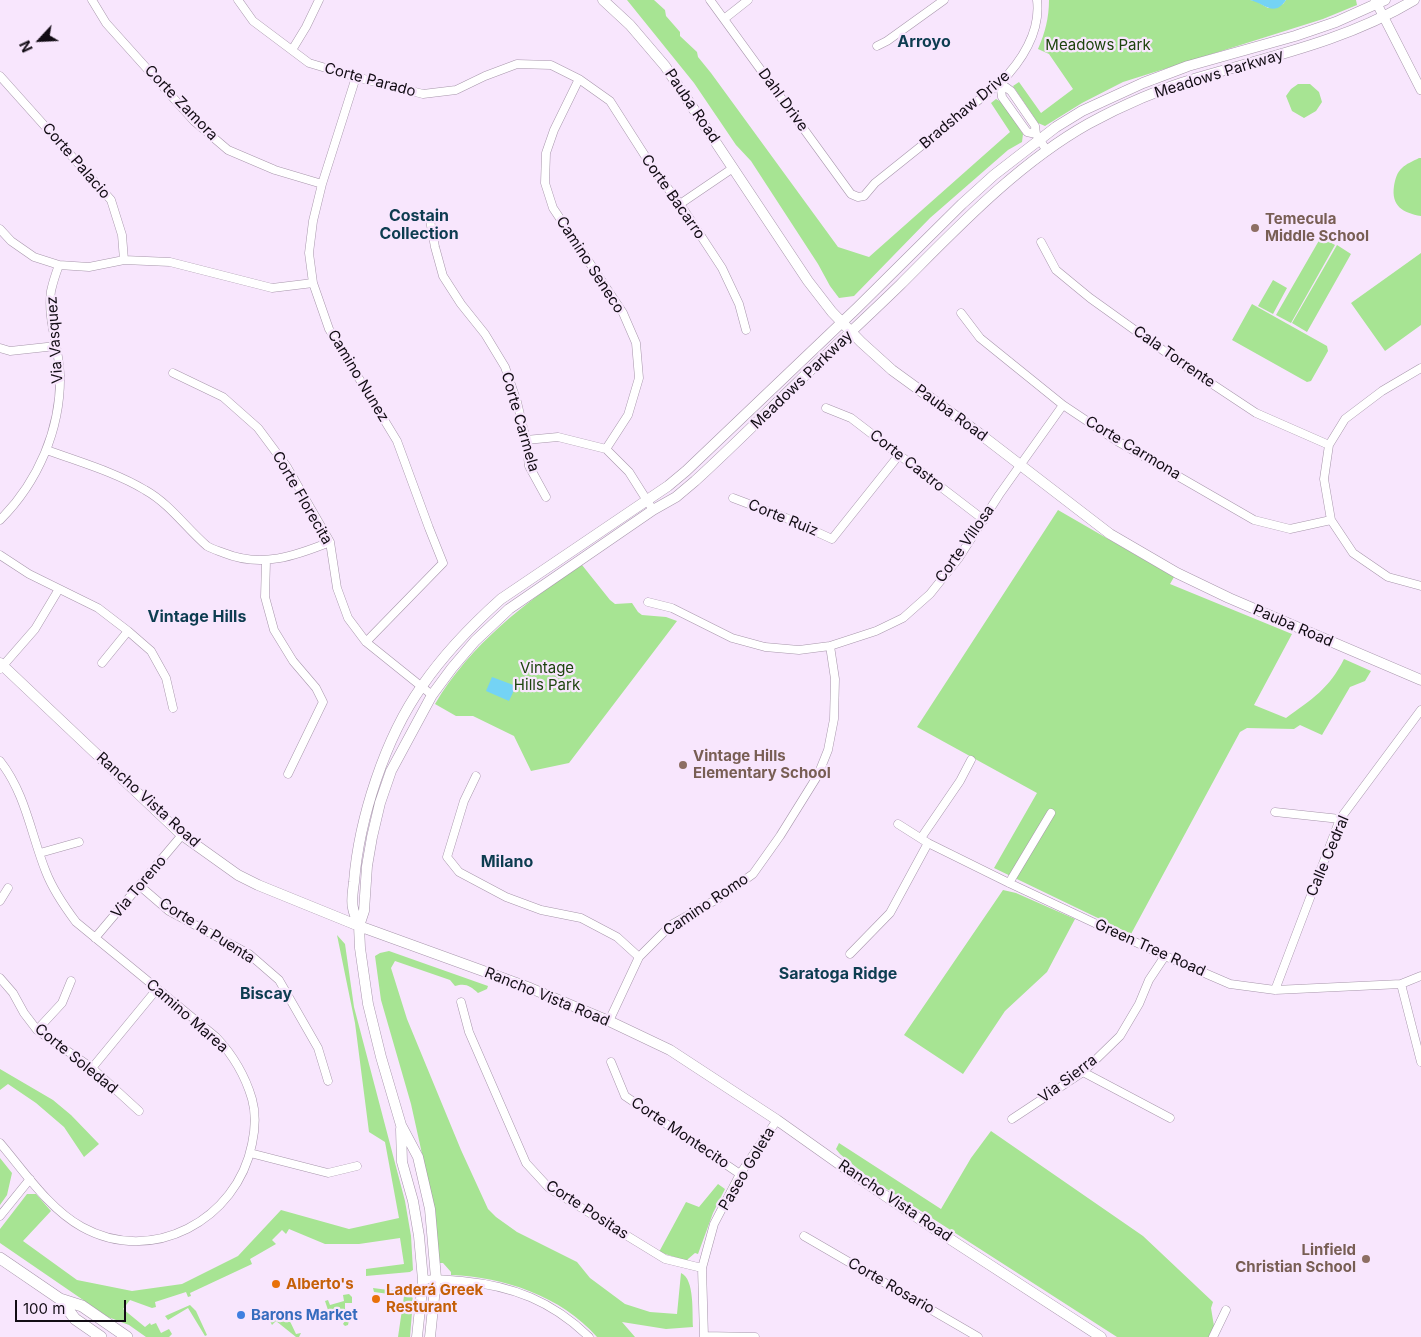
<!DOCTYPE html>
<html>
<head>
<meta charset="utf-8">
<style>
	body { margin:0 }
	#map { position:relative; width:1421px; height:1337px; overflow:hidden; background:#f8e6fd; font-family:Inter,sans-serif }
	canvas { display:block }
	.north { position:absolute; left:15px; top:15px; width:50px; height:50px; -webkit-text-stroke:4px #f8e6fd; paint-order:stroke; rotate:245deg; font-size:14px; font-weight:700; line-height:20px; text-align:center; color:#120c14 }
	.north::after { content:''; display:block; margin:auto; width:18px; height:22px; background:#120c14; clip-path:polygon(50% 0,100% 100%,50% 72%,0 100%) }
	.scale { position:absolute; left:15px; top:1300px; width:111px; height:22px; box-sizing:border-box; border:2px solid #120c14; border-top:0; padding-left:6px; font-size:15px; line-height:18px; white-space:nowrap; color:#120c14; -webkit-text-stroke:4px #f8e6fd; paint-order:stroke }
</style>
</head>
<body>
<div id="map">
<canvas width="1421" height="1337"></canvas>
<div class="north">N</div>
<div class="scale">100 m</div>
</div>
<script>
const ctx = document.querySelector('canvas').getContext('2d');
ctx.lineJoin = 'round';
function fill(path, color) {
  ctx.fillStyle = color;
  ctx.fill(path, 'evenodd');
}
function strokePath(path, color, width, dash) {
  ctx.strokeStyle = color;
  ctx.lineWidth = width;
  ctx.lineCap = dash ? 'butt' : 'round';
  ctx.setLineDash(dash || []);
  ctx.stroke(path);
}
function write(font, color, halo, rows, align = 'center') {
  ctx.font = font + ' Inter,sans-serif';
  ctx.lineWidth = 4.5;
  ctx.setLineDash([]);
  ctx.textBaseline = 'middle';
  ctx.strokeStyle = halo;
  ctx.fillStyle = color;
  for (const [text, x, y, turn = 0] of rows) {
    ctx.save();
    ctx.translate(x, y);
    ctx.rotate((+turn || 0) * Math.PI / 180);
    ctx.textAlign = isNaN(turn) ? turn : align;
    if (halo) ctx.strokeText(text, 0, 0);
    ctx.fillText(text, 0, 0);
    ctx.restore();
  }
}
const green = new Path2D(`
	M627 0H654L665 10 666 16 680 32V36L697 52 698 57 711 73 838 247 869 257 1010 132 991 103 996 99 1003 103 1023 134 1022 142 1008 150 930 218 854 296 839 298 830 286 818 264 751 161 736 145 694 83Z
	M1049 0H1250L1256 1 1268 8 1283 4 1286 0H1356L1357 5 1323 19 1123 82 1082 103 1045 126 1038 123 1013 86 1019 82 1041 113 1073 89 1049 54 1038 49C1045 33 1049 18 1049 0Z
	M1298 84H1310L1319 92 1322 102 1316 111 1304 118 1292 111 1286 96 1291 89Z
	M1419 158H1421V216C1403 213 1391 206 1394 186 1395 180 1397 172 1402 168 1406 164 1413 161 1419 158Z
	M1321 237 1335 245 1291 323 1276 315Z
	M1337 245 1351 254 1307 332 1292 323Z
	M1421 253V325L1385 351 1351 303Z
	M1273 280 1287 288 1273 314 1258 306Z
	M1252 304 1327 346 1328 351 1311 381 1307 382 1232 340Z
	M1058 510 1174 577 1170 584 1292 634 1254 705 1286 718C1312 699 1329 689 1344 659L1371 671 1365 681 1350 687 1322 735 1300 725 1294 729 1247 728 1240 732 1131 934 994 868 1037 793 917 727Z
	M582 565 610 600 615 604 632 603 638 612 642 615 666 617 677 621 569 763 531 771 514 736 473 716H456L435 704C470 645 525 602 582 565Z
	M1003 890 1016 893 1075 919 1047 972 1005 1011 963 1074 904 1035Z
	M337 935 345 944 354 1007 405 1201 411 1236 413 1270 410 1272 366 1276V1269L404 1264 400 1238 359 1244H325L289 1229 286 1234 282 1230 272 1240 276 1244 250 1259 252 1264 190 1293 191 1296 188 1297 186 1292 155 1302 156 1307 152 1308 130 1300 123 1309 145 1327 150 1323 151 1325 156 1323 161 1333 169 1329 172 1334 169 1337H146L129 1325 108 1317 0 1243V1229L27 1194H36L51 1211 23 1241 77 1280 132 1291 182 1284 238 1256 281 1210 349 1229 399 1218 385 1142 369 1132 355 1023Z
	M389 951 488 986 487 989 478 993C470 986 466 983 455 986L450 980 395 961 391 968 407 1019 461 1150 488 1209 496 1217 517 1232 577 1262 590 1278 625 1304 650 1312 677 1314 681 1273C695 1279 692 1314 693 1327L666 1329 622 1322 635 1337H597C561 1296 504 1277 451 1275V1272L443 1263H439L434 1208 411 1104 381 1000 375 956 380 953Z
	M0 1069 53 1100 71 1115 99 1144 84 1157 64 1127 36 1103 8 1084 0 1090Z
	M991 1131 1143 1236 1213 1302 1211 1308 1214 1326 1209 1337H1117L868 1177 840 1154 836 1149 839 1143 941 1209 971 1158Z
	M0 1158 12 1173 7 1195 0 1205Z
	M718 1184 725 1189 713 1213 698 1254 695 1253 688 1259 687 1261 659 1252 686 1202 699 1207Z
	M373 1288 411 1293 413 1300 410 1337H398L404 1296 374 1292Z
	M349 1294 352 1297V1303H345V1309L351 1311 348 1325 345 1326 343 1324 346 1319 334 1310 329 1313 325 1301 328 1300 330 1305 344 1301 343 1295Z
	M190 1305 196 1311 207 1335 205 1336 188 1308 168 1320 165 1316Z
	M291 1311 293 1315 288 1317 296 1334 301 1333 299 1337H296L276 1321 272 1325 270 1321Z`);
const water = new Path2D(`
	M1250 0H1286C1274 18 1264 3 1250 0Z
	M492 677 516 686 509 701 486 691Z`);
const minor = new Path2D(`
	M92 0 106 23 194 121 228 150 275 170 322 184
	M238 0 253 21 309 63 356 77 423 94 456 90 485 76 517 64 551 65 579 79 610 101 656 173 680 204 722 268 739 304 746 330
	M710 0 851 194 858 197 864 196 875 183 1000 83C1021 62 1041 32 1037 0
	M724 19 748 0
	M877 46 887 41 944 0
	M292 50 306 27 319 0
	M0 76 111 200 122 235 124 260
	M356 77 322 184 313 221 309 253 313 283 329 329 397 441 429 528 443 563 366 642
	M579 79 554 130 546 153 545 183 553 208 623 313 636 343 639 378 628 415 606 449
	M1000 83 1011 91 1035 126 1036 134 1047 151
	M1000 83 1002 97 1027 132 1036 134
	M680 204 733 168
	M429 215 435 247 443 276 461 304 485 334 505 367 517 402 526 440 529 466 546 497
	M0 229 11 241 34 257 59 265 89 267 124 260 170 262 272 288 313 283
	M1041 242 1056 270 1090 298 1185 366 1256 413 1329 445
	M961 313 980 338 1063 405 1117 441 1254 520 1290 529 1331 520
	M0 348 10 351 56 346
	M1421 368 1382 391 1345 419 1329 445 1324 479 1331 520 1353 553 1388 577 1421 586
	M173 373 223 397 258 428 287 467 330 542 337 588 348 618 366 642 432 695
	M826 408 851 418 984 520
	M526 440 558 437 606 449 629 472 653 510
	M47 450C79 462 115 472 145 490 170 504 186 528 207 546 212 549 219 551 224 553 261 568 295 556 330 542
	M733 498 786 518 832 539 899 455
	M0 520C38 482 61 429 60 375 59 347 47 319 51 291 53 282 56 273 59 265
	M0 555 29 574 98 608 128 631 151 651 166 678 173 708
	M266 561 265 597 274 630 293 661 316 688 323 702 288 774
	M648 602 672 608 732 638 765 647 799 650 830 646 876 631 903 618 930 594 958 559 999 495 1063 405
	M102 663 128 631
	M0 669 35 629 59 589
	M0 761C26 794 31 835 46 872 53 890 64 906 76 922L216 1037C233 1055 245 1075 252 1099 256 1113 255 1130 252 1144 237 1220 152 1266 82 1227 49 1209 24 1171 0 1143
	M476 776 464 801 447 857 459 872 506 897 541 910 581 918 617 937 639 957
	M1275 812 1340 819
	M898 824 928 843 1009 883 1165 956 1230 984 1275 990 1401 984 1421 976
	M921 838 960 781 971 760
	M40 853 79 842
	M1009 883 1051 813
	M140 886 169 911 249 954 279 980 318 1048 328 1081
	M0 901 8 888
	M95 938 182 835
	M850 954 890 913 928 843
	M0 978 13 993 24 1013 37 1030 92 1068 139 1111
	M1401 984 1421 1062
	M1275 990 1340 819 1421 710
	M461 1002 469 1032 526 1163 549 1188 665 1259 702 1268
	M609 1021 639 957 671 925 719 898 753 874 780 836 818 775 828 750 834 719 835 679 830 646
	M37 1030 62 1003 71 981
	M611 1062 625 1096 740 1174
	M92 1068 157 989
	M1083 1072 1170 1118
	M1012 1119 1083 1072 1120 1036 1139 1004 1149 980 1165 956
	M250 1153 328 1173 357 1166
	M0 1216 30 1179
	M804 1236 978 1337
	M423 1280C437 1278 448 1280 462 1281 513 1286 552 1301 589 1337
	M704 1336 755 1337
	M704 1337 702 1268 714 1224 740 1174 777 1120
	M1213 1337 1226 1310`);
const tertiary = new Path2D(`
	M1375 0 1421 90`);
const secondary = new Path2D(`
	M603 0 630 25 665 66 808 281 832 312 861 342 892 370 980 434 1110 534 1177 573 1229 598 1421 680
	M0 663 182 835 238 875 258 885 359 926 530 988 609 1021 670 1050 777 1120 856 1176 933 1228 1101 1337
	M359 926C357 920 354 914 353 908 351 901 353 890 354 882 359 819 385 738 422 686 444 654 472 625 501 599L668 486 686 471 857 308 962 204 994 175 1056 127 1082 111 1143 83 1188 66 1295 36 1336 22 1385 0
	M401 1129 402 1162 413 1201 419 1236 423 1280 417 1337
	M430 1337 436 1278 430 1209 418 1157 401 1125 381 1057 368 1004 360 948 359 926 364 911 367 866 372 837 380 803 391 771 432 695 452 668 475 641 509 609 653 510 676 497 695 481C730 449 763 416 797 383 831 350 866 318 900 285 957 228 1017 164 1088 124 1121 106 1157 90 1194 79 1268 57 1346 41 1414 0`);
const primary = new Path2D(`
	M0 1258 60 1299 75 1319 101 1337
	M60 1299 82 1306 127 1337`);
const markers = [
	[1255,228,5,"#8d6e63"],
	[683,765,5,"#8d6e63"],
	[1366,1259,5,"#8d6e63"],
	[276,1284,5,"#e8710a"],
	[376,1299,5,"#e8710a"],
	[241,1315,5,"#3f7fe0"]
];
const parkNames = [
	["Meadows Park",1098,45],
	["Vintage",547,668],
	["Hills Park",547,685]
];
const streetNames = [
	["Meadows Parkway",1219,74,-17],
	["Corte Parado",370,80,15],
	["Dahl Drive",783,100,54],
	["Corte Zamora",181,103,46],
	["Pauba Road",692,106,56],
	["Bradshaw Drive",965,110,-40],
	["Corte Palacio",76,161,49],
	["Corte Bacarro",673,197,55],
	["Camino Seneco",590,265,57],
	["Via Vasquez",55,340,-94],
	["Cala Torrente",1174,357,35],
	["Camino Nunez",358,376,59],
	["Meadows Parkway",802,380,-44],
	["Pauba Road",951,413,36],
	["Corte Carmela",520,422,74],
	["Corte Carmona",1133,448,31],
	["Corte Castro",907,461,38],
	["Corte Florecita",302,498,60],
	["Corte Ruiz",783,518,22],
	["Corte Villosa",965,544,-55],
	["Pauba Road",1293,626,23],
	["Rancho Vista Road",148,800,42],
	["Calle Cedral",1328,856,-67],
	["Via Toreno",139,887,-50],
	["Camino Romo",706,905,-34],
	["Corte la Puenta",207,931,32],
	["Green Tree Road",1150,948,24],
	["Rancho Vista Road",547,997,22],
	["Camino Marea",187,1016,41],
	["Corte Soledad",76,1059,39],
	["Via Sierra",1068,1079,-37],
	["Corte Montecito",680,1133,34],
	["Paseo Goleta",747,1169,-59],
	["Rancho Vista Road",895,1201,34],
	["Corte Positas",587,1210,33],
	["Corte Rosario",891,1286,30]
];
const educationNames = [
	["Temecula",1265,219],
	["Middle School",1265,236],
	["Vintage Hills",693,756],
	["Elementary School",693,773],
	["Linfield",1356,1250,"right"],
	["Christian School",1356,1267,"right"]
];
const foodNames = [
	["Alberto's",286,1284],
	["Laderá Greek",386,1290],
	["Resturant",386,1307]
];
const shopNames = [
	["Barons Market",251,1315]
];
const neighbourhoodNames = [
	["Arroyo",924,42],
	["Costain",419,216],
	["Collection",419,234],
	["Vintage Hills",197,617],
	["Milano",507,862],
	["Saratoga Ridge",838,974],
	["Biscay",266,994]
];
fill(green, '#a7e493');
fill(water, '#74d3f5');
strokePath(minor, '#a796ab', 9);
strokePath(tertiary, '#a796ab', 10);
strokePath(secondary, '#a796ab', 11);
strokePath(primary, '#a796ab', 12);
strokePath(minor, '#fff', 8);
strokePath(tertiary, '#fff', 9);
strokePath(secondary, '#fff', 10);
strokePath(primary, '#fff', 11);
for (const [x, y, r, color] of markers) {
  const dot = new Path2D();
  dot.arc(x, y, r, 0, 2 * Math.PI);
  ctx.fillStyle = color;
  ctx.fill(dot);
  strokePath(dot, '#f8e6fd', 2);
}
write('15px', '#1d440d', '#f8e6fd', parkNames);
write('15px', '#120c14', '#f8e6fd', streetNames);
write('bold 15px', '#785e54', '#f8e6fd', educationNames, 'left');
write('bold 15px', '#c56008', '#f8e6fd', foodNames, 'left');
write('bold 15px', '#366cbe', '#f8e6fd', shopNames, 'left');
write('bold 16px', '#0d3c50', '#f8e6fd', neighbourhoodNames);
</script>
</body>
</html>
